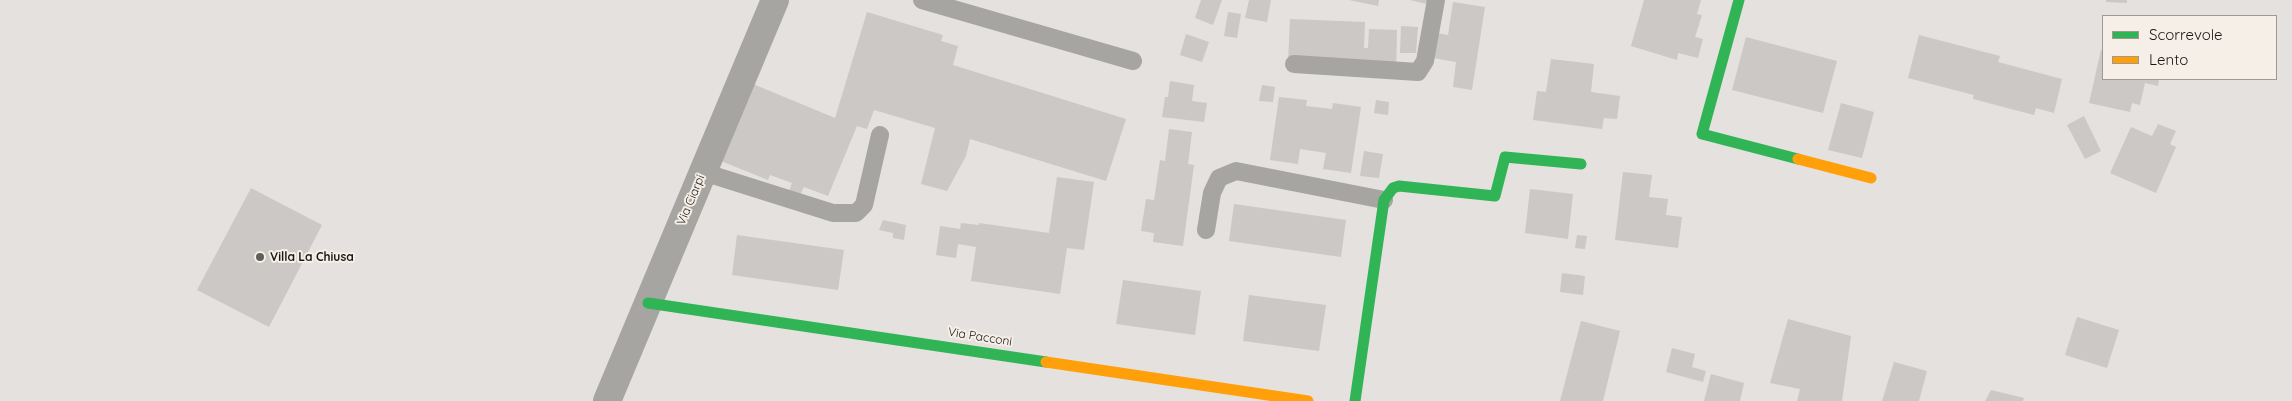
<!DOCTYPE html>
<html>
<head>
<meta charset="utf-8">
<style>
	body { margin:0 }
	#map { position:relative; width:2292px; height:401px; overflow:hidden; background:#e4e1de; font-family:Quicksand,sans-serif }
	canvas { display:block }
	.legend { position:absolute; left:2102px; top:15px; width:175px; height:65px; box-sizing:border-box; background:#f5efe7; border:1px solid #9d9993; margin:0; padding:6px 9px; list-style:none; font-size:15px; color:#191714 }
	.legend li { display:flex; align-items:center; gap:10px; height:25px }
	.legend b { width:25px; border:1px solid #9d9993 }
</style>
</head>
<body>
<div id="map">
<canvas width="2292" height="401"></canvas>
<ul class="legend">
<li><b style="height:6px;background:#30b455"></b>Scorrevole</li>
<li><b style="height:6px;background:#ff9f0a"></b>Lento</li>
</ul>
</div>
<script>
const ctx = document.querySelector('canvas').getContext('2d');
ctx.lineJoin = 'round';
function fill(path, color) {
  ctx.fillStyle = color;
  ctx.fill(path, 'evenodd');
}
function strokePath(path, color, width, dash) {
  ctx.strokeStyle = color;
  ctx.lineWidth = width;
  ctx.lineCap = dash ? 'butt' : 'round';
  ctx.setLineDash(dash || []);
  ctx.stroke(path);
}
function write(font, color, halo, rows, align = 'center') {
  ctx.font = font + ' Quicksand,sans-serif';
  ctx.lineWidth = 4;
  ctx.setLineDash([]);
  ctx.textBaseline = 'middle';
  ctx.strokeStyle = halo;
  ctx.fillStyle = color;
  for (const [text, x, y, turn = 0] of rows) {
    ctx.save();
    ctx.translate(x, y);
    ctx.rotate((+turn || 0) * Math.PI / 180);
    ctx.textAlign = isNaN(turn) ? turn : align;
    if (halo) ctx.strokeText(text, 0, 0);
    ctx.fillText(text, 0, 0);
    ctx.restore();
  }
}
const building = new Path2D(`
	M1201 0H1222L1213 25 1195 18Z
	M1249 0H1271L1267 22 1245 18Z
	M1349 0H1379L1378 6Z
	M1410 0H1428L1427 4Z
	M1644 0H1701L1697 14 1702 15 1695 37 1703 39 1698 58 1678 53 1677 60 1631 46Z
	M2106 0H2127V3L2106 2Z
	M1453 2 1485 7 1472 90 1453 87 1456 62 1433 58 1437 33 1448 35Z
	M867 12 943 35 941 41 958 46 953 65 1126 119 1106 181 970 139 966 156 947 191 921 184 935 128 874 110 867 129 857 126 828 196 804 187 798 199 788 194 792 183 770 175 768 180 721 161 753 84 835 118Z
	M1228 12 1241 14 1237 38 1224 36Z
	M1290 19 1365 22 1364 48H1368L1369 29 1397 30 1396 74 1288 64Z
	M1401 26 1418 27 1416 53H1400Z
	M1186 34 1209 42 1202 62 1180 55Z
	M1919 35 2000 56 1998 62 2062 79 2054 113 2036 108 2034 115 1973 99 1974 95 1908 78Z
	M1746 37 1837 61 1823 113 1732 90Z
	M2101 50 2103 51V79H2159L2158 86 2145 83 2140 105 2132 103 2130 112 2089 103Z
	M1551 59 1594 64 1591 92 1620 96 1617 119 1604 118 1602 129 1533 120 1537 91 1546 92Z
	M1170 81 1194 85 1192 101 1207 103 1204 122 1162 117 1165 97H1168Z
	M1262 85 1275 87 1273 102 1259 101Z
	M1279 97 1307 100 1306 106 1332 109 1333 103 1361 107 1351 173 1323 169 1326 153 1300 149 1298 164 1270 160Z
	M1376 100 1389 102 1388 115 1374 113Z
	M1841 103 1874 112 1862 158 1828 150Z
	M2084 116 2101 151 2085 159 2067 125Z
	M2158 124 2176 131 2170 144 2176 147 2156 193 2110 173 2131 127 2152 136Z
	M1169 129 1192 132 1188 164 1194 165 1183 246 1153 242 1154 233 1141 231 1146 199 1154 200 1160 160 1165 161Z
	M1364 151 1383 154 1379 178 1360 176Z
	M1623 172 1652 175 1649 197 1668 199 1666 215 1682 217 1678 248 1615 240Z
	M1057 177 1094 182 1084 250 1067 248 1060 294 971 281 976 247 958 244 956 258 936 255 940 226 960 229 961 223 979 225V223L1049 233Z
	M251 188 322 225 269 327 197 290Z
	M1530 189 1573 194 1568 239 1525 233Z
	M1234 204 1346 220 1341 257 1229 241Z
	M883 220 906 225 904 240 893 238V233L879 230Z
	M737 235 844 250 838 290 732 275Z
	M1577 235 1587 236 1585 249 1575 248Z
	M1562 273 1585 276 1583 295 1560 292Z
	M1123 280 1201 291 1195 335 1116 324Z
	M1249 295 1326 305 1319 351 1243 341Z
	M2077 317 2119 330 2107 368 2065 355Z
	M1788 319 1851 336 1842 401H1797L1800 389 1770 383Z
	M1581 321 1620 331 1603 401H1560Z
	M1672 348 1695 354 1692 367 1706 371 1703 382 1666 372Z
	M1894 362 1927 371 1919 401H1882Z
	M1711 374 1744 383 1740 401H1704Z
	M1991 390 2024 398 2023 401H1985Z`);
const lane = new Path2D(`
	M922 0 1133 61
	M1294 64 1418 72 1425 61 1436 0
	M703 172 833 213H856L864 205 880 135
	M1206 230 1212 193 1219 178 1236 171 1384 200`);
const street = new Path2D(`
	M607 401 775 0`);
const fast = new Path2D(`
	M1739 0 1702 134 1798 159
	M648 303 1046 362
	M1355 401 1384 200 1393 188 1399 186 1495 196 1505 157 1581 164`);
const slow = new Path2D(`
	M1798 159 1871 178
	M1046 362 1308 401`);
const markers = [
	[260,257,5,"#605e5b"]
];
const streetNames = [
	["Via Ciarpi",691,200,-67],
	["Via Pacconi",980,337,9]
];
const poiNames = [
	["Villa La Chiusa",270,257]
];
fill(building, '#cbc8c5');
strokePath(lane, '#a6a5a2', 18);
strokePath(street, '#a6a5a2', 28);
strokePath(fast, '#30b455', 11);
strokePath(slow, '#ff9f0a', 11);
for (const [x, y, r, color] of markers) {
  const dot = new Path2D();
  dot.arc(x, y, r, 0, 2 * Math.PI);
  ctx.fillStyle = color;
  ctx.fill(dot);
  strokePath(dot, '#f5efe7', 2);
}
write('12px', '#191714', '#f5efe7', streetNames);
write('bold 12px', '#191714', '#f5efe7', poiNames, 'left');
</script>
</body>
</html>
